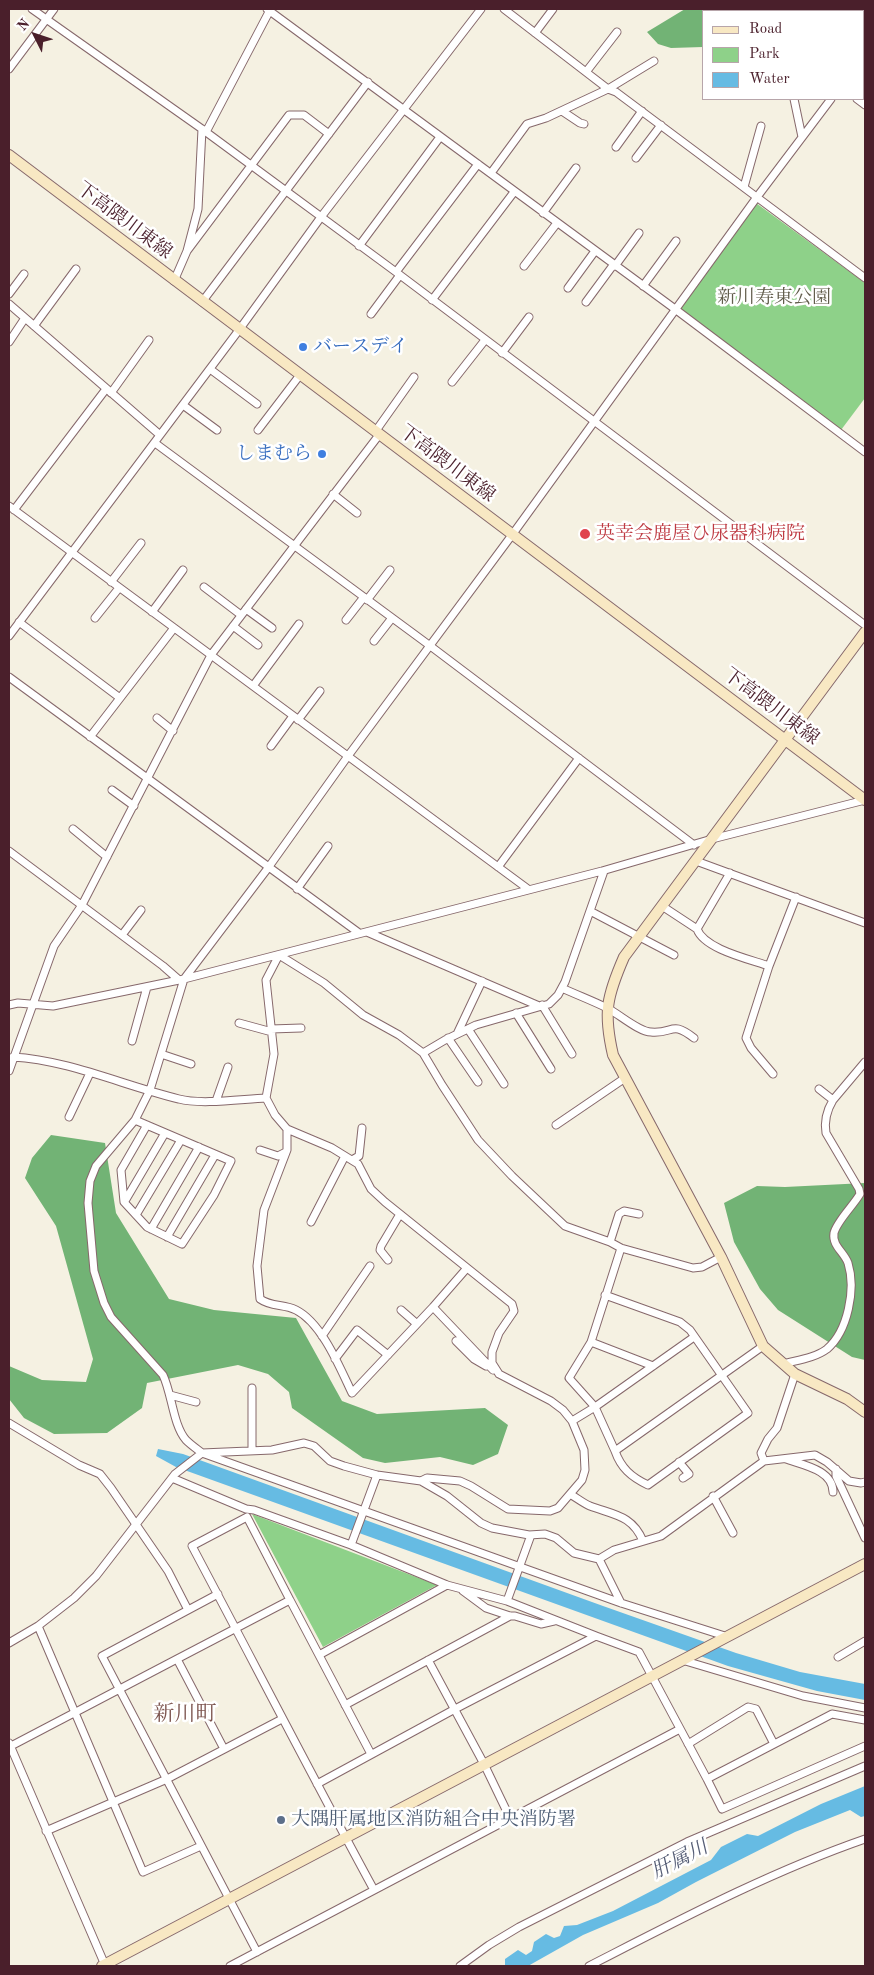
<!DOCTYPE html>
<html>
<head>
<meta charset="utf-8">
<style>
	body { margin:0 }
	#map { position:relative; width:874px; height:1975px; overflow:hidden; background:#f5f1e2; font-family:"Old Standard TT",serif }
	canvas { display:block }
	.frame { position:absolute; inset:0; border:10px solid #4a1f2b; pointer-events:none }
	.legend { position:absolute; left:702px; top:10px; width:162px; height:90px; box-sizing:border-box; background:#fff; border:1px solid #b7a5aa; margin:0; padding:6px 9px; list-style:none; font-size:15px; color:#4a1f2b }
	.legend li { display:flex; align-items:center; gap:10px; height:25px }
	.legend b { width:25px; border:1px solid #b7a5aa }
	.north { position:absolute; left:10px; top:10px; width:50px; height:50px; -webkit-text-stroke:4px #fff; paint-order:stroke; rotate:311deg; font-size:14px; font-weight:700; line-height:20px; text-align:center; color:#4a1f2b }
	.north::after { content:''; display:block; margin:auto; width:18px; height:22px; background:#4a1f2b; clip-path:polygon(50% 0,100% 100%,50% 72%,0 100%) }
</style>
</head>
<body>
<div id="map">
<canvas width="874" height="1975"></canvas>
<div class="frame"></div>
<ul class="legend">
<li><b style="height:6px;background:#f8e8c3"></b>Road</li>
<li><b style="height:14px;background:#8ed189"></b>Park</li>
<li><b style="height:14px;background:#66bbe3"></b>Water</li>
</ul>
<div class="north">N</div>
</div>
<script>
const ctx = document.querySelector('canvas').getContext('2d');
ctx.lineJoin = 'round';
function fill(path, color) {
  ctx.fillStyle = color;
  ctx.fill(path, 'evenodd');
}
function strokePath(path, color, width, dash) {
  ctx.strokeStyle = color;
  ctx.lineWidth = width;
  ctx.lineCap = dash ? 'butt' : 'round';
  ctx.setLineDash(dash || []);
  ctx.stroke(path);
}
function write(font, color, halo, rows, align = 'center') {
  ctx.font = font + ' "Old Standard TT","Noto Serif JP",serif';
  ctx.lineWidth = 5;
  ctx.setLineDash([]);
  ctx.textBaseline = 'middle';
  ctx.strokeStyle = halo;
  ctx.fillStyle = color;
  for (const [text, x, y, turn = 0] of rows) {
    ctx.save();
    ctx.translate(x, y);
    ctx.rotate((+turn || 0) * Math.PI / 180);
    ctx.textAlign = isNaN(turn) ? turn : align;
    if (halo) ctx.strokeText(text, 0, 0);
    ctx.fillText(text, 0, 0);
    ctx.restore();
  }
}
const green = new Path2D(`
	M756 203 865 283V398L841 430 675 309Z
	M252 1514 437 1585 323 1647Z`);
const forest = new Path2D(`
	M685 9H789L786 11H703V47L671 48 658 44 647 32Z
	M51 1135 105 1143 116 1213 169 1299 214 1310 296 1318 342 1401 377 1414 485 1408 508 1425 498 1454 473 1465 440 1457 385 1463 363 1458 292 1408 289 1392 268 1374 238 1365 147 1383 142 1408 107 1433 54 1434 24 1418 9 1399V1366L42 1380 86 1382 93 1359 56 1226 25 1178 32 1158Z
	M865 1183V1360L852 1357 778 1310 760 1289 734 1242 724 1203 757 1186 785 1187Z`);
const water = new Path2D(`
	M158 1449 183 1454 603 1606 736 1653 800 1672 865 1684V1700L817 1691 728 1666 176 1467 156 1456Z
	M865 1786V1816L861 1817 850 1810 795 1832 696 1882 658 1903 583 1935 528 1966H505V1959L518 1950 526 1955 532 1951 534 1942 546 1934 554 1938 560 1936 564 1926 577 1925 613 1911 711 1860 721 1847 747 1834 758 1836 821 1804Z`);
const street = new Path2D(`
	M32 9 202 129 396 272 865 625
	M267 9 675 309 865 452
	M504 9 608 89 616 92 865 278
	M853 9 856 11
	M821 11 823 9
	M863 16 865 18
	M535 33 553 9
	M863 44 865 46
	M863 56 865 52
	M9 69 54 9
	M586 72 617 32
	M794 99 802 137
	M857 99 865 105
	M562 111 580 123 584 124
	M206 132 270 10
	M616 147 642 111
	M636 158 661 125
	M491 173 527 124 546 118 608 89 654 61
	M744 187 761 126
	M543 213 576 168
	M359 246 440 137
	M187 251 289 115H304L329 134
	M524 266 557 223
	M615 266 639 233
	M396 272 478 164
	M174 281 187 251 198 209 202 129
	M643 286 676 241
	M568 288 595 251
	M9 294 24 274
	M432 300 514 192
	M202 302 368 82
	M586 302 614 264
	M9 304 160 435
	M371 314 400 275
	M34 326 76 269
	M9 342 25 318
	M502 353 529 317
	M210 369 257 404
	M452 382 485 340
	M111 393 149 340
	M183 405 217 430
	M258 430 300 375
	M375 432 414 377
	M155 443 429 645 694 845
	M333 494 357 513
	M9 506 528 889
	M14 510 106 389
	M111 582 141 543
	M204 587 241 615
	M367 600 390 570
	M246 609 272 628
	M152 612 183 570
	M95 618 119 588
	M346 620 364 597
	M19 622 120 698
	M233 626 258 645
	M9 636 239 330 321 217 481 9
	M374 641 392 618
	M9 677 359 933
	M253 686 299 624
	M157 718 173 731
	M298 720 320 691
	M90 737 174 628
	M271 746 293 716
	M112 790 134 806
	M73 829 107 857
	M9 851 163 966 179 980
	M696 861 865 923
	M498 867 579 758
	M297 889 328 846
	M662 906 697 929 730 873
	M590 911 674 955
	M697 929C704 949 749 959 769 966L796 897
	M367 932 539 1006
	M122 935 141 910
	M769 966 746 1038 751 1048 773 1074
	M562 988C577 995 593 1001 607 1008 619 1014 639 1032 651 1032 674 1034 671 1020 694 1038
	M9 1005 18 1003 53 1006 184 979 602 871 712 839 865 800
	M542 1005 572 1054
	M516 1013 551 1069
	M239 1023 272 1032
	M271 1029 301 1028
	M468 1029 504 1084
	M457 1034 482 981
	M448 1038 478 1082
	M132 1041 147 987
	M423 1053 445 1040 476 1025 549 1004 558 995 565 982 604 871
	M161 1054 191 1064
	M13 1057C68 1060 125 1086 179 1099 201 1105 242 1099 266 1098
	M9 1071 54 946 82 905 211 655 379 435
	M819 1089 833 1100
	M216 1101 228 1067
	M69 1117 90 1073
	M135 1120 231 1161 214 1195 182 1244 147 1227 124 1202 121 1170 147 1125
	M556 1125 625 1078
	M287 1129V1150L264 1210 257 1266 260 1299C271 1307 284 1304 296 1310 322 1323 340 1368 352 1393L433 1307 467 1268
	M260 1150 278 1156 286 1152
	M352 1160 359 1156 362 1128
	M125 1201 165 1133
	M136 1215 181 1140
	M311 1222 345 1156
	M151 1229 199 1147
	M167 1237 215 1155
	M610 1242 619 1214 624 1211 639 1214
	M621 1248 591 1342 569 1378 595 1407 615 1451 763 1346
	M388 1260 380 1250 381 1246 400 1214
	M605 1295 680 1322 690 1330 748 1413 648 1485C631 1477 621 1468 615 1451
	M433 1307 493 1370
	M401 1310 417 1324
	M322 1336 370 1266
	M456 1341 474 1359 486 1366
	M591 1342 653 1366
	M335 1359 357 1330 388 1355
	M783 1364C798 1360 815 1358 827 1349 848 1331 856 1289 848 1263 844 1252 832 1246 834 1233 837 1221 853 1206 860 1194L859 1189 826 1133C824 1121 827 1110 833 1100L865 1062
	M252 1388V1451
	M170 1395 196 1402
	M572 1421 595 1407 694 1337
	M9 1423 79 1465 100 1474 111 1488 168 1571 188 1610
	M786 1459C803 1465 833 1470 833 1492
	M764 1461 761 1453 768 1439 777 1428 795 1374
	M679 1462 689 1474 683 1478
	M836 1469V1476L865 1538
	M172 1478 246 1509 254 1510 351 1545 447 1585 507 1601 596 1636
	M421 1481 427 1478 460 1481 471 1486 508 1509 550 1511 558 1508 582 1480 585 1470 584 1450 572 1421 563 1410 551 1401 499 1374 492 1363V1352L499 1333 514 1311 512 1304 385 1202 371 1189 358 1164 332 1148 287 1129 275 1115 266 1098 274 1054 266 980 279 955 324 983 363 1015 399 1035 423 1053 442 1085 478 1140 512 1176 565 1226 610 1242 621 1248 693 1268 702 1267 721 1257
	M570 1494C577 1498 583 1503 590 1506 614 1515 632 1515 643 1541
	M713 1496 733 1533
	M351 1545 377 1475
	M599 1559 621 1603
	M463 1591 486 1608 510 1616H515L541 1624 554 1621
	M218 1594 102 1656 257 1952
	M290 1600 371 1754
	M507 1601 531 1535
	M38 1626 143 1872 201 1846
	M728 1637 621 1603 202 1453C197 1449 191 1445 186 1440 173 1425 172 1394 163 1375L111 1317 104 1303 94 1271 88 1203 90 1181 96 1166 135 1120 150 1090 184 979 268 868 348 756 512 535 757 197 831 99
	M9 1643 38 1626 74 1598 96 1576 175 1474 202 1453 272 1450 304 1443 314 1446 330 1461 344 1466 377 1475 421 1481 447 1496 481 1523 492 1528 529 1535 545 1534 556 1538 574 1553 599 1559 614 1550 661 1536 764 1461 815 1455 827 1462 849 1481 861 1483 865 1482
	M319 1655 447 1585
	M838 1657 865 1641
	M177 1659 290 1600 247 1517 192 1546C253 1661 312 1776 374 1890
	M428 1660 484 1764 510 1818
	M682 1660 803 1696 865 1708
	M345 1705 510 1616
	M865 1720 832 1714 707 1779 722 1809 865 1746
	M9 1743 105 1965
	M688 1744 748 1707 756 1709 774 1744
	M11 1746 177 1659 224 1749
	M317 1784 455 1709 596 1636 639 1652 707 1779
	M46 1831 167 1779 282 1719
	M230 1966 680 1729
	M460 1966 489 1945 519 1927 687 1842 865 1766
	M589 1966C679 1920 770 1872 865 1839`);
const secondary = new Path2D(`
	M9 155 865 800
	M865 632 624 957C607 996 603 1012 613 1055L721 1257 763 1346 795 1374 847 1399 865 1412
	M102 1966 865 1564`);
const markers = [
	[303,347,5,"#3f7fe0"],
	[322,454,5,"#3f7fe0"],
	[585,534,6,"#e0444e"],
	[281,1820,5,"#5c6f8a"]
];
const streetNames = [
	["下高隈川東線",124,221,37],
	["下高隈川東線",447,464,37],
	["下高隈川東線",771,707,37]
];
const parkNames = [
	["新川寿東公園",774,298]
];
const shopNames = [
	["バースデイ",313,347],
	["しまむら",312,454,"right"]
];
const healthNames = [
	["英幸会鹿屋ひ尿器科病院",596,534]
];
const serviceNames = [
	["大隅肝属地区消防組合中央消防署",291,1820]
];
const waterNames = [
	["肝属川",680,1860,-27]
];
const quarterNames = [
	["新川町",185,1714]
];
fill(green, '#8ed189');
fill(forest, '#72b375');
fill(water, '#66bbe3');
strokePath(street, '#86686b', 9);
strokePath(secondary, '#86686b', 12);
strokePath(street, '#fff', 7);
strokePath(secondary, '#f8e8c3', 10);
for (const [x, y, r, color] of markers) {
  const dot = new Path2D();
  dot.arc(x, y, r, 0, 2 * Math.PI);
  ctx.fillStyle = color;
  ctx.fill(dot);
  strokePath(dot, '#fff', 2);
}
write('19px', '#4a1f2b', '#fff', streetNames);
write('19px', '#625d4c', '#fff', parkNames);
write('19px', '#366cbe', '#fff', shopNames, 'left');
write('19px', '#be3a42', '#fff', healthNames, 'left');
write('19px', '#4e5e75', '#fff', serviceNames, 'left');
write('italic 20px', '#555d75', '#fff', waterNames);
write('21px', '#7d554f', '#fff', quarterNames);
</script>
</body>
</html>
